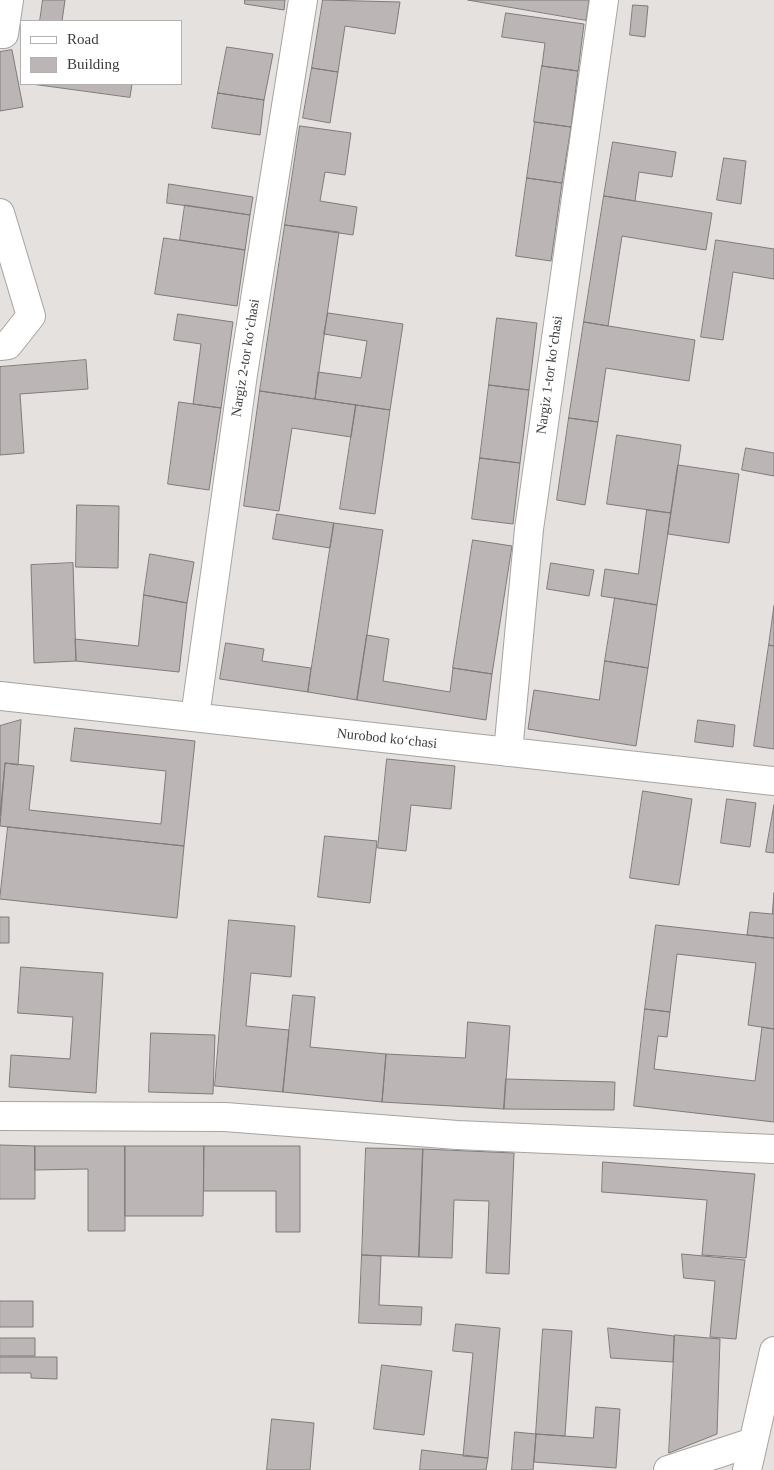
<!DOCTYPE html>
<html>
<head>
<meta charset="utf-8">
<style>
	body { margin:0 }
	#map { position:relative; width:774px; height:1470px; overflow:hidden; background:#e5e1df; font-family:Georgia,serif }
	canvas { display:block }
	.legend { position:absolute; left:20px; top:20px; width:162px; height:65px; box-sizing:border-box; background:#fff; border:1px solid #b2b1b1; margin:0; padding:6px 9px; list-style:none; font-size:15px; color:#3e3c3b }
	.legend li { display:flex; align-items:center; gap:10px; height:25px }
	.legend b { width:25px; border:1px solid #b2b1b1 }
</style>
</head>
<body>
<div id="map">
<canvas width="774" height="1470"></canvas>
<ul class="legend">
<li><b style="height:6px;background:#fff"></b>Road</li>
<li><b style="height:14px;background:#bbb6b5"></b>Building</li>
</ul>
</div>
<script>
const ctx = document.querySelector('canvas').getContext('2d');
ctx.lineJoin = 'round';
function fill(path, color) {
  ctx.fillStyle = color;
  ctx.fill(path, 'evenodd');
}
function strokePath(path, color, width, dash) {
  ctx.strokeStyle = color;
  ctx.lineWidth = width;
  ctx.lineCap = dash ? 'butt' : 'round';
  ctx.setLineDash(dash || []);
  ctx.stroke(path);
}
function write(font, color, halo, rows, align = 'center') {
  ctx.font = font + ' Georgia,serif';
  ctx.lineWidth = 4.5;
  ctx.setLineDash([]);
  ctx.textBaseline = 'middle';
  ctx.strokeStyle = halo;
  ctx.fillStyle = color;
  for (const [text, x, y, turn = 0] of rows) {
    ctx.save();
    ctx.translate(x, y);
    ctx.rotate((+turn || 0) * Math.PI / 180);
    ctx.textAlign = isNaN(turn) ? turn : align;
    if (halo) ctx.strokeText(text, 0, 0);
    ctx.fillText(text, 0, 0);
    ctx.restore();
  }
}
const building = new Path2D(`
	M43 0H65L62 21H40Z
	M245 0H285L284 10 245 4Z
	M323 0 400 2 395 34 345 26 338 72 312 68Z
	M468 0H589L586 20Z
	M633 5 648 6 645 37 630 35Z
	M506 13 584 24 578 71 542 66 545 43 502 37Z
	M227 47 273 54 264 100 218 93Z
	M12 50 23 107 0 111V52Z
	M542 66 578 71 571 127 534 122Z
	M312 68 338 72 330 123 303 118Z
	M32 84H132L130 97Z
	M218 93 264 100 260 135 212 128Z
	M535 122 571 127 562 183 527 178Z
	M300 126 351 133 345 175 325 172 320 201 357 207 353 235 285 225Z
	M613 142 676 152 672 177 639 172 635 201 604 196Z
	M724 158 746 161 741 204 717 200Z
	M527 178 562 183 551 261 516 256Z
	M169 184 253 197 250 215 167 203Z
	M604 196 712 213 706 250 622 236 608 326 584 322Z
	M185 205 250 215 245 250 180 240Z
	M285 225 339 232 315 399 260 391Z
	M164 238 245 250 237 306 155 294Z
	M716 240 774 249V279L733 272 723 340 701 337Z
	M328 313 403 324 390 410 315 399 318 372 361 378 367 341 324 334Z
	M178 314 233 322 221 408 193 404 201 344 174 340Z
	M497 318 537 323 529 390 489 385Z
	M584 322 695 340 689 381 606 368 598 422 569 418Z
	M86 360 88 389 20 394 24 453 0 455V367Z
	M489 385 529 390 520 463 480 458Z
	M260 391 356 405 351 437 292 428 279 511 244 506Z
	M179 402 221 408 209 490 168 484Z
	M356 405 390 410 375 514 340 509Z
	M569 418 598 422 585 505 557 500Z
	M617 435 681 445 671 513 607 504Z
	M746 448 774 453V476L742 470Z
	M480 458 520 463 513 524 472 519Z
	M678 465 739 474 729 543 668 534Z
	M77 505 119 506 118 568 76 567Z
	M647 510 671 513 657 605 601 596 605 569 638 574Z
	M277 514 334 523 330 548 273 539Z
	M334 523 383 530 357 700 308 692Z
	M473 540 512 546 492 674 453 668Z
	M150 554 194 562 187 603 144 595Z
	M73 563 76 661 34 663 31 565Z
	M551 563 594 570 589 596 547 589Z
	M144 595 187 603 179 672 76 661 75 639 138 646Z
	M615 598 657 605 648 668 605 661Z
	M774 606V646L769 645Z
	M367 635 389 639 383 681 450 692 453 668 492 674 486 720 357 700Z
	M226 643 264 649 262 661 311 668 308 692 220 679Z
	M769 645 774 646V749L754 746Z
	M605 661 648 668 636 746 528 729 534 690 599 700Z
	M21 720 18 765 5 763 0 816V726Z
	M698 720 735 725 733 747 695 742Z
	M75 728 195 741 184 846 0 826 5 763 34 766 29 810 161 824 166 771 71 761Z
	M387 759 455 766 451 809 411 805 406 851 378 848Z
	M643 791 692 799 679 885 630 878Z
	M727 799 756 803 750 847 721 843Z
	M774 805V853L766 852Z
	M8 827 184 846 177 918 0 899Z
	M325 836 377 841 370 903 318 897Z
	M774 893V938L747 935 750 912 772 914Z
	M0 917H9V943H0Z
	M229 920 295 926 291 977 251 973 246 1026 289 1030 283 1092 215 1086Z
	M656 925 774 938V1029L748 1025 756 963 677 954 670 1012 645 1009Z
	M21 967 103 973 96 1093 9 1087 11 1055 70 1059 73 1017 18 1013Z
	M293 995 315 997 310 1047 386 1054 382 1102 283 1092Z
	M645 1009 670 1012 667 1037 658 1036 654 1069 755 1081 762 1027 774 1029V1122L634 1106Z
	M468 1022 510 1026 504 1109 382 1102 386 1054 465 1058Z
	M151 1033 215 1035 213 1094 149 1092Z
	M506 1079 615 1082 614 1110 504 1109Z
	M0 1145 35 1146V1199H0Z
	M35 1146H125V1231H88V1169L35 1170Z
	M125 1146H204L203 1216H125Z
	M204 1146H300V1232H276V1191H204Z
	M366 1148 423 1149 419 1257 362 1255Z
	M423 1149 514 1153 509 1274 486 1273 489 1201 454 1200 452 1258 419 1257Z
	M603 1162 755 1174 746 1258 702 1255 707 1200 602 1192Z
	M682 1254 745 1260 736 1339 710 1337 715 1281 684 1278Z
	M362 1255 381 1256 379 1305 422 1307 421 1325 359 1323Z
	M0 1301H33V1327H0Z
	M456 1324 500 1328 488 1458 463 1456 473 1353 453 1351Z
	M608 1328 674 1336 673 1362 611 1358Z
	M543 1329 572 1331 565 1436 536 1434Z
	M675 1335 720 1339 717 1434 669 1453Z
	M0 1338H35V1356H0Z
	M0 1357H57V1379L31 1378V1373H0Z
	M382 1365 432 1371 424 1435 374 1429Z
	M596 1407 620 1409 616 1468 534 1462 536 1434 593 1438Z
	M272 1419 314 1423 310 1470H267Z
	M515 1432 536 1434 533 1470H512Z
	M422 1450 488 1458 486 1470H420Z`);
const minor = new Path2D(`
	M0 34H4L9 0
	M0 213 31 316 8 345 0 346
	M0 696 774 781
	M195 717 243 374 303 0
	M508 752 529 529 604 0
	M0 1116 225 1117 457 1135 774 1149
	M668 1470 753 1442`);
const tertiary = new Path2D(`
	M747 1470 774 1351`);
const streetNames = [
	["Nargiz 2-tor ko‘chasi",246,358,-81],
	["Nargiz 1-tor ko‘chasi",550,375,-82],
	["Nurobod koʻchasi",387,739,6]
];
fill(building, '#bbb6b5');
strokePath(building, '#7f7b7a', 1);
strokePath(minor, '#a7a3a0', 30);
strokePath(tertiary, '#a7a3a0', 30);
strokePath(minor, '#fff', 28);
strokePath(tertiary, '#fff', 28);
write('14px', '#3e3c3b', '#fff', streetNames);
</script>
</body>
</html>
